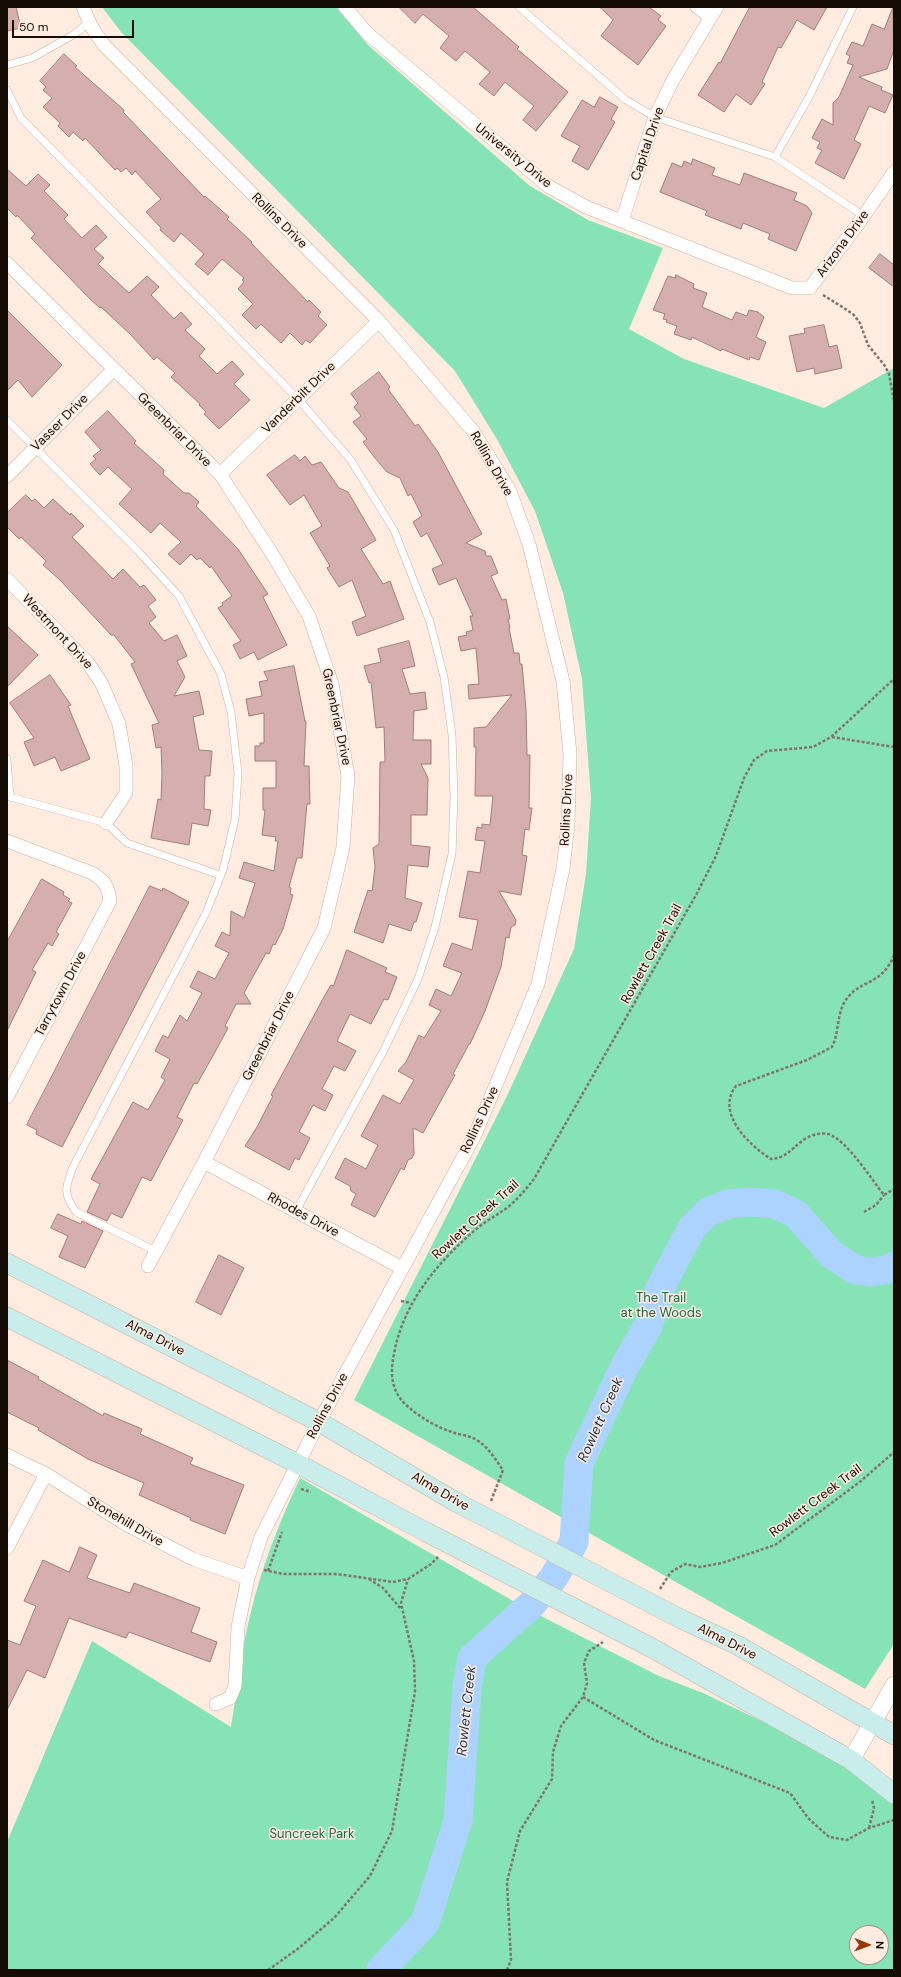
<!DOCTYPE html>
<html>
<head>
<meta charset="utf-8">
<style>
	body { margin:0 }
	#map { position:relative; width:901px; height:1977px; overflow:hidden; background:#ffece0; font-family:"DM Sans",sans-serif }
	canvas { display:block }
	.frame { position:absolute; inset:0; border:8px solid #150c06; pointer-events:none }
	.north { position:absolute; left:849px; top:1925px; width:40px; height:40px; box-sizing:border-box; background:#ffece0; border:1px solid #a19289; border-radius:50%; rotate:91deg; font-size:11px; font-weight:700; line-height:16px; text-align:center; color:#150c06 }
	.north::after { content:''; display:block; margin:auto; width:14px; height:18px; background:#9b3605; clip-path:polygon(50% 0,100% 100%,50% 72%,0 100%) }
	.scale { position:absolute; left:12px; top:20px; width:122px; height:18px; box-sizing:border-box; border:2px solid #150c06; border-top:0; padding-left:5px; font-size:12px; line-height:14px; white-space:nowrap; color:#150c06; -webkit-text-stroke:3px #ffece0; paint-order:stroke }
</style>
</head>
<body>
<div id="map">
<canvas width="901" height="1977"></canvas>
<div class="frame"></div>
<div class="north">N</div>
<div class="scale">50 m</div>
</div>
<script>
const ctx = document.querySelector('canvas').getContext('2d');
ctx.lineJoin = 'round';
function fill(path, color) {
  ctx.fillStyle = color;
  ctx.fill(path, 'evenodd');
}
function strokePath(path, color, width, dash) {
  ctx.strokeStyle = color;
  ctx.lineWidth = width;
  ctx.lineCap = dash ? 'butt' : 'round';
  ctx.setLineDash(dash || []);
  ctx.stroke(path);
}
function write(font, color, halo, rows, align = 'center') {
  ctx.font = font + ' "DM Sans",sans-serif';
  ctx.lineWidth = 3;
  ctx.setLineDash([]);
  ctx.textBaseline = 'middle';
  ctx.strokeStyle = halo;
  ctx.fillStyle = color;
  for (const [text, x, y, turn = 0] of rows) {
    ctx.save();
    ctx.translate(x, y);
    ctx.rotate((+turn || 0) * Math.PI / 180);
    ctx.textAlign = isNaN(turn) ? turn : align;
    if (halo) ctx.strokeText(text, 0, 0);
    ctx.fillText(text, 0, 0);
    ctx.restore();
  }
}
const green = new Path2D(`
	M102 7H336L368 45 530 186 588 220 663 248 629 329 684 359 824 408 894 368V1644L865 1689 354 1400 507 1096 574 949 586 874 591 798 582 679 563 593 535 511 498 441 455 371 121 32Z
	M300 1478 527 1609 659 1676 703 1693 797 1738 850 1767 894 1801V1970H7V1842L92 1641 231 1727C237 1690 241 1652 250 1616 261 1568 279 1523 300 1478ZM857 1933H881V1957H857Z`);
const river = new Path2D(`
	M381 1970 425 1923 458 1821 467 1688 472 1658 533 1603 554 1577 574 1542 579 1463 624 1368 649 1324 659 1290 692 1228 708 1212 728 1204 751 1202 775 1204 796 1214 831 1254 856 1270 871 1272 885 1270 894 1266`);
const building = new Path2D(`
	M7 7H16L21 28 7 31Z
	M399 7H473L519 47 517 49 568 92 536 131 523 120 534 106 505 82 494 96 479 84 490 72 465 51 456 61 440 48 449 36 423 14 415 23Z
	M600 7H649L661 16 658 20 666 26 638 65 601 36 613 20Z
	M750 7H827L814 30 797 20 781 48 778 47 762 82 765 84 751 105 736 94 724 112 698 95 719 62 720 63Z
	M893 7 894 50 887 69 859 77 882 87 881 90 893 95 885 113 869 106 854 140 861 144 844 179 815 163 822 150 817 148 820 142 812 138 822 119 833 125V103L839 97 853 65 847 63 850 56 846 54 852 42 863 46 872 24 884 29Z
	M64 54 77 66 75 67 124 110 123 112 204 197 205 196 229 217 227 219 252 242 251 243 308 302 309 300 321 312 318 316 327 325 310 343 306 340 302 345 290 333 281 343 261 324 256 329 242 315 253 304 238 289 244 282 242 280 244 278 222 259 208 275 195 264 204 254 181 233 174 242 160 230 161 228 146 212 161 199 135 171 132 175 126 168 121 172 117 168 115 170 85 138 83 141 73 132 69 137 58 126 60 123 43 107 52 98 43 90 46 87 40 81Z
	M600 97 618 107 611 119 615 122 588 170 572 161 580 146 561 136 582 100 594 107Z
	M693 159 715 168 712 175 740 185 744 173 797 193 794 200 807 206 812 213 796 251 768 239 770 234 743 223 741 229 705 215 707 211 660 192 672 163 682 167 684 161 691 164Z
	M7 169 26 186 38 174 50 185 44 191 68 215 64 219 82 238 96 225 107 237 94 249 104 258 98 264 129 293 147 276 159 287 151 295 174 319 181 312 192 324 185 330 205 349 199 356 217 374 232 361 244 374 234 384 250 400 219 429 204 414 206 412 199 405 200 404 171 377 175 373 157 357 154 360 130 334 101 307 100 308 90 299 31 238 35 234 17 215 16 217 7 208Z
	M880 254 894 265V287L869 268Z
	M676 275 694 284 693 288 707 293 702 307 732 320 736 312 747 316 749 310 758 312 764 317 756 337 766 342 759 360 750 357 749 360 722 349 721 351 692 337 691 340 674 334 677 326 666 322 667 320 663 319 665 314 653 310 668 276 675 278Z
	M7 310 62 365 32 397 18 380 7 391Z
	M824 325 829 347 837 345 842 368 815 374 814 368 797 372 789 336 805 333 804 329Z
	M379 372 390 387 388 389 415 426 418 424 438 452 482 534 466 543 485 551 486 556H491L498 573 491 576 502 600 506 599 510 619H508L510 628H509L514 653H519L520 664H522L526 710 527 755H530L529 808H532L529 830 525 829 522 855 527 856 521 895 499 891 516 920 515 925 511 927 509 938 506 937 501 967 485 1011 470 1044H469L453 1074 455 1075 423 1133 413 1128 414 1154 412 1158 408 1160 404 1170 401 1168 375 1217 351 1205 356 1194 351 1191 350 1186 335 1178 345 1158 366 1169 378 1145 361 1136 383 1095 400 1104 414 1080 398 1071 406 1062 419 1035 424 1038 441 1011 429 1005 436 989 451 996 462 973 443 966 452 943 472 950 478 920 459 917 468 871 480 873 485 841 475 840 477 827 482 828V824L490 825 493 796H475L476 747H474V728L486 727 512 695 469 699 468 685 479 684 476 648 461 651 458 637 467 635 466 632 473 630 470 616H473L456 578 439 585 432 569 443 564 427 533 421 537 413 522 422 516 411 494 408 496 400 478 387 472 375 458 363 442 367 439 353 422 361 416 354 407 358 403 351 394Z
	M108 411 136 441 134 443 164 470 163 474 184 493H189L199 502 196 506 238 549 268 594 263 597 287 645 258 660 254 652 240 659 233 645 241 641 218 608 223 605 222 603 232 596 211 566 210 568 200 558 197 560 191 554 180 565 168 554 181 542 160 523 151 533 119 504 132 489 108 467 100 475 90 464 96 459 93 456 101 450 85 432Z
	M295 455 300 461 305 456 312 465 321 462 339 488 348 492 376 540 361 549 383 584 390 581 404 619 357 636 352 622 366 616 352 580 339 587 327 568 330 566 310 533 322 526 304 495 290 505 267 475Z
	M26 495 32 501 35 499 44 508 53 499 70 515 71 513 84 526 72 537 113 579 123 569 140 587 144 585 156 600 148 606 156 617 149 623 164 641 177 635 187 656 177 661 185 677 174 696 199 691 204 714 193 717 199 750 212 751 210 776H205L204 809 211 810 208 826 192 823 189 845 151 838 158 799 161 800 162 773 161 747 156 748 152 725 159 723 131 664 135 662 114 635H111L60 580 43 565 46 561 21 537 19 539 7 527V513Z
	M7 626 38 655 7 687Z
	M409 641 415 666 402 669 410 694 425 692 427 709 414 711 413 740H431V764H421L428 778 427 815H411V845L430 847 428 867 408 865 405 898 422 903 416 922H414L411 931 389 924 383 943 354 932 368 890 372 891 375 867 373 848 379 844 380 762H385L384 727 376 728 371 682 369 683 364 666 381 662 378 649Z
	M294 666 305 721H306L304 766H309L310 804H307L302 858H297L289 887 291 888 290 894 293 895 283 929 275 945 273 944 269 954 266 953 244 993 251 1004H236L225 1026 228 1028 215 1052 197 1084 194 1083 177 1117 183 1120 151 1181 142 1177 122 1218 111 1213 107 1221 87 1212 100 1184 91 1179 133 1102 148 1110 165 1080 161 1077 170 1059 155 1051 163 1035 168 1038 180 1015 187 1021 202 993 190 987 198 971 215 979 229 953 215 946 222 932 230 936 231 911 244 918 255 883 239 878 244 862 274 871 278 841H275L276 837 262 835 265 810H263V788H276V761H255V746H260V743H264V713L249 716 246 699 262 696 259 682 268 680 264 672Z
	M50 675 71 705 68 706 90 759 61 771 55 757 34 766 24 742 34 738 10 703Z
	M42 879 64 892 63 895 70 899 68 901 72 903 56 932 59 934 52 946 48 943 32 970 36 972 7 1031V942Z
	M150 886 162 891 163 888 189 902 62 1147 36 1134 37 1130 27 1125Z
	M347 950 387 968 385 972 397 977 388 1000 384 999 371 1024 350 1014 337 1041 356 1051 345 1071 334 1066 322 1089 333 1095 325 1111 313 1105 299 1132 310 1138 299 1160 295 1158 289 1170 245 1146 257 1127 273 1096 271 1095 325 995 331 985 333 986Z
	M58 1214 81 1224 82 1221 103 1231 85 1268 59 1257 68 1236 51 1228Z
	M219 1255 244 1268 221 1315 196 1302Z
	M7 1360 39 1377 38 1379 103 1416 104 1413 142 1429 140 1434 193 1458 190 1464 244 1485 225 1534 190 1520 191 1518 139 1495 144 1483 88 1459 38 1430 39 1428 7 1412Z
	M80 1547 97 1555 87 1578 130 1593 134 1583 200 1608 191 1632 217 1642 210 1662 129 1632 126 1638 69 1618 45 1678 27 1670 7 1710V1640L20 1645 36 1606 24 1601 43 1560 69 1572Z`);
const path = new Path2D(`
	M823 295 844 308 854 315 860 323 868 345 885 366 889 374 894 401
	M832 737 894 747
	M894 955C882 985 863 979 848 997 836 1011 840 1031 832 1047L807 1060 736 1086C715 1113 749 1145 771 1159 786 1158 790 1150 802 1141 808 1136 819 1132 828 1134 846 1139 872 1180 884 1195L894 1189
	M864 1212 876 1205 884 1195
	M401 1301 411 1303
	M301 1489 311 1492
	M491 1501 503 1470C495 1459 488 1446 475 1439 468 1435 459 1435 452 1432 436 1427 418 1416 405 1404 391 1390 390 1373 394 1354 403 1302 440 1259 480 1226 489 1219 499 1214 508 1207 518 1199 526 1189 534 1179L696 895 716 856 744 778 754 760 767 751 813 747 831 737 894 679
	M264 1570 283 1574H337L393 1582 408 1579 431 1564 438 1557
	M268 1571 282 1532
	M369 1579 383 1588 401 1609
	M660 1589 671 1572 685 1564 700 1567 722 1563 775 1545 861 1481 894 1452
	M583 1697 654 1740 790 1793 808 1818 829 1837 847 1840 869 1828 894 1820
	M869 1828 874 1808 872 1800
	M268 1970 299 1948 334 1918 370 1876 392 1831 415 1691 414 1661 401 1603 408 1579
	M507 1970 511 1960 507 1882 520 1831 552 1779 553 1752 561 1726 583 1697 587 1683 584 1663 589 1651 603 1642`);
const service = new Path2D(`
	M519 7 626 100 655 117 775 157 864 216
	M7 65 32 58 73 35 89 22
	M7 90 21 118 298 399 350 459 394 530 430 622 444 677 452 735 454 797 452 854 435 927 418 979 384 1050 296 1211
	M775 157 809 97 853 7
	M7 420 138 551 179 596 221 674 231 712 238 773 235 819 223 870 206 913 73 1167C65 1187 63 1194 76 1212L156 1251
	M7 759 10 797 106 823 127 843 220 875`);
const minor = new Path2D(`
	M83 7 91 26 104 45 379 321 473 431 510 491 529 544 563 681 570 754 568 824 563 869 538 984 475 1135 319 1422 261 1537 248 1578 238 1627 235 1686 230 1698 216 1704
	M345 7 367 33 548 186 586 207 792 288H810L858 224 894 172
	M697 7 711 17
	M622 221 655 117 673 80 717 7
	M7 263 220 474 271 552 309 616 332 684 348 776 343 847 324 928 204 1162 148 1266
	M220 474 379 321
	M7 476 113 370
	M7 579 88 663 102 684 119 724 126 766V793L106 823
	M7 841 92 873C105 881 108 886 110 901L7 1097
	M204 1162 402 1268
	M7 1455 46 1474 127 1525 193 1559 248 1578
	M7 1548 46 1474`);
const tertiary = new Path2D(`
	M851 1760 894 1685`);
const secondary = new Path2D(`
	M7 1263 319 1422 456 1502
	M7 1317 298 1464 426 1532
	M679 1618 737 1645 894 1735
	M652 1648 851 1760 894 1794`);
const secondaryBridge = new Path2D(`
	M456 1502 679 1618
	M426 1532 652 1648`);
const streetNames = [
	["Capital Drive",648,144,-71],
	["University Drive",513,156,39],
	["Rollins Drive",279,221,45],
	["Arizona Drive",843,244,-54],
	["Vanderbilt Drive",299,398,-44],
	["Vasser Drive",60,423,-45],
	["Greenbriar Drive",174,430,45],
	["Rollins Drive",491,464,60],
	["Westmont Drive",57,632,47],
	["Greenbriar Drive",336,717,78],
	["Rollins Drive",567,810,-87],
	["Rowlett Creek Trail",652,954,-61],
	["Tarrytown Drive",61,994,-62],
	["Greenbriar Drive",269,1036,-63],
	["Rollins Drive",480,1120,-65],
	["Rhodes Drive",303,1215,28],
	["Rowlett Creek Trail",476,1220,-42],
	["Alma Drive",155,1338,27],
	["Rollins Drive",328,1406,-62],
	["Alma Drive",440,1492,30],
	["Rowlett Creek Trail",816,1501,-37],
	["Stonehill Drive",125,1522,30],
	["Alma Drive",727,1642,27]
];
const parkNames = [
	["The Trail",661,1299],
	["at the Woods",661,1314],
	["Suncreek Park",312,1835]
];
const waterNames = [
	["Rowlett Creek",601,1420,-66],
	["Rowlett Creek",467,1711,-84]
];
fill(green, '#85e3b5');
strokePath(river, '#abd3fe', 29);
fill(building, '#d4afad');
strokePath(building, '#9f7d7b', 1);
strokePath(service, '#ccb09c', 8);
strokePath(minor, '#ccb09c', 14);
strokePath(tertiary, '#ccb09c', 18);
strokePath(secondary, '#ccb09c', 20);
strokePath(path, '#81736b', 2.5, [3, 2]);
strokePath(service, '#fff', 7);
strokePath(minor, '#fff', 13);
strokePath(tertiary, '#fff', 17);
strokePath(secondary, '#c8edeb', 19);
strokePath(secondaryBridge, '#ccb09c', 20, []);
strokePath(secondaryBridge, '#c8edeb', 19);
write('13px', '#150c06', '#ffece0', streetNames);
write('13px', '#166747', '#ffece0', parkNames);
write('italic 14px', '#14304c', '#ffece0', waterNames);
</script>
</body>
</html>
